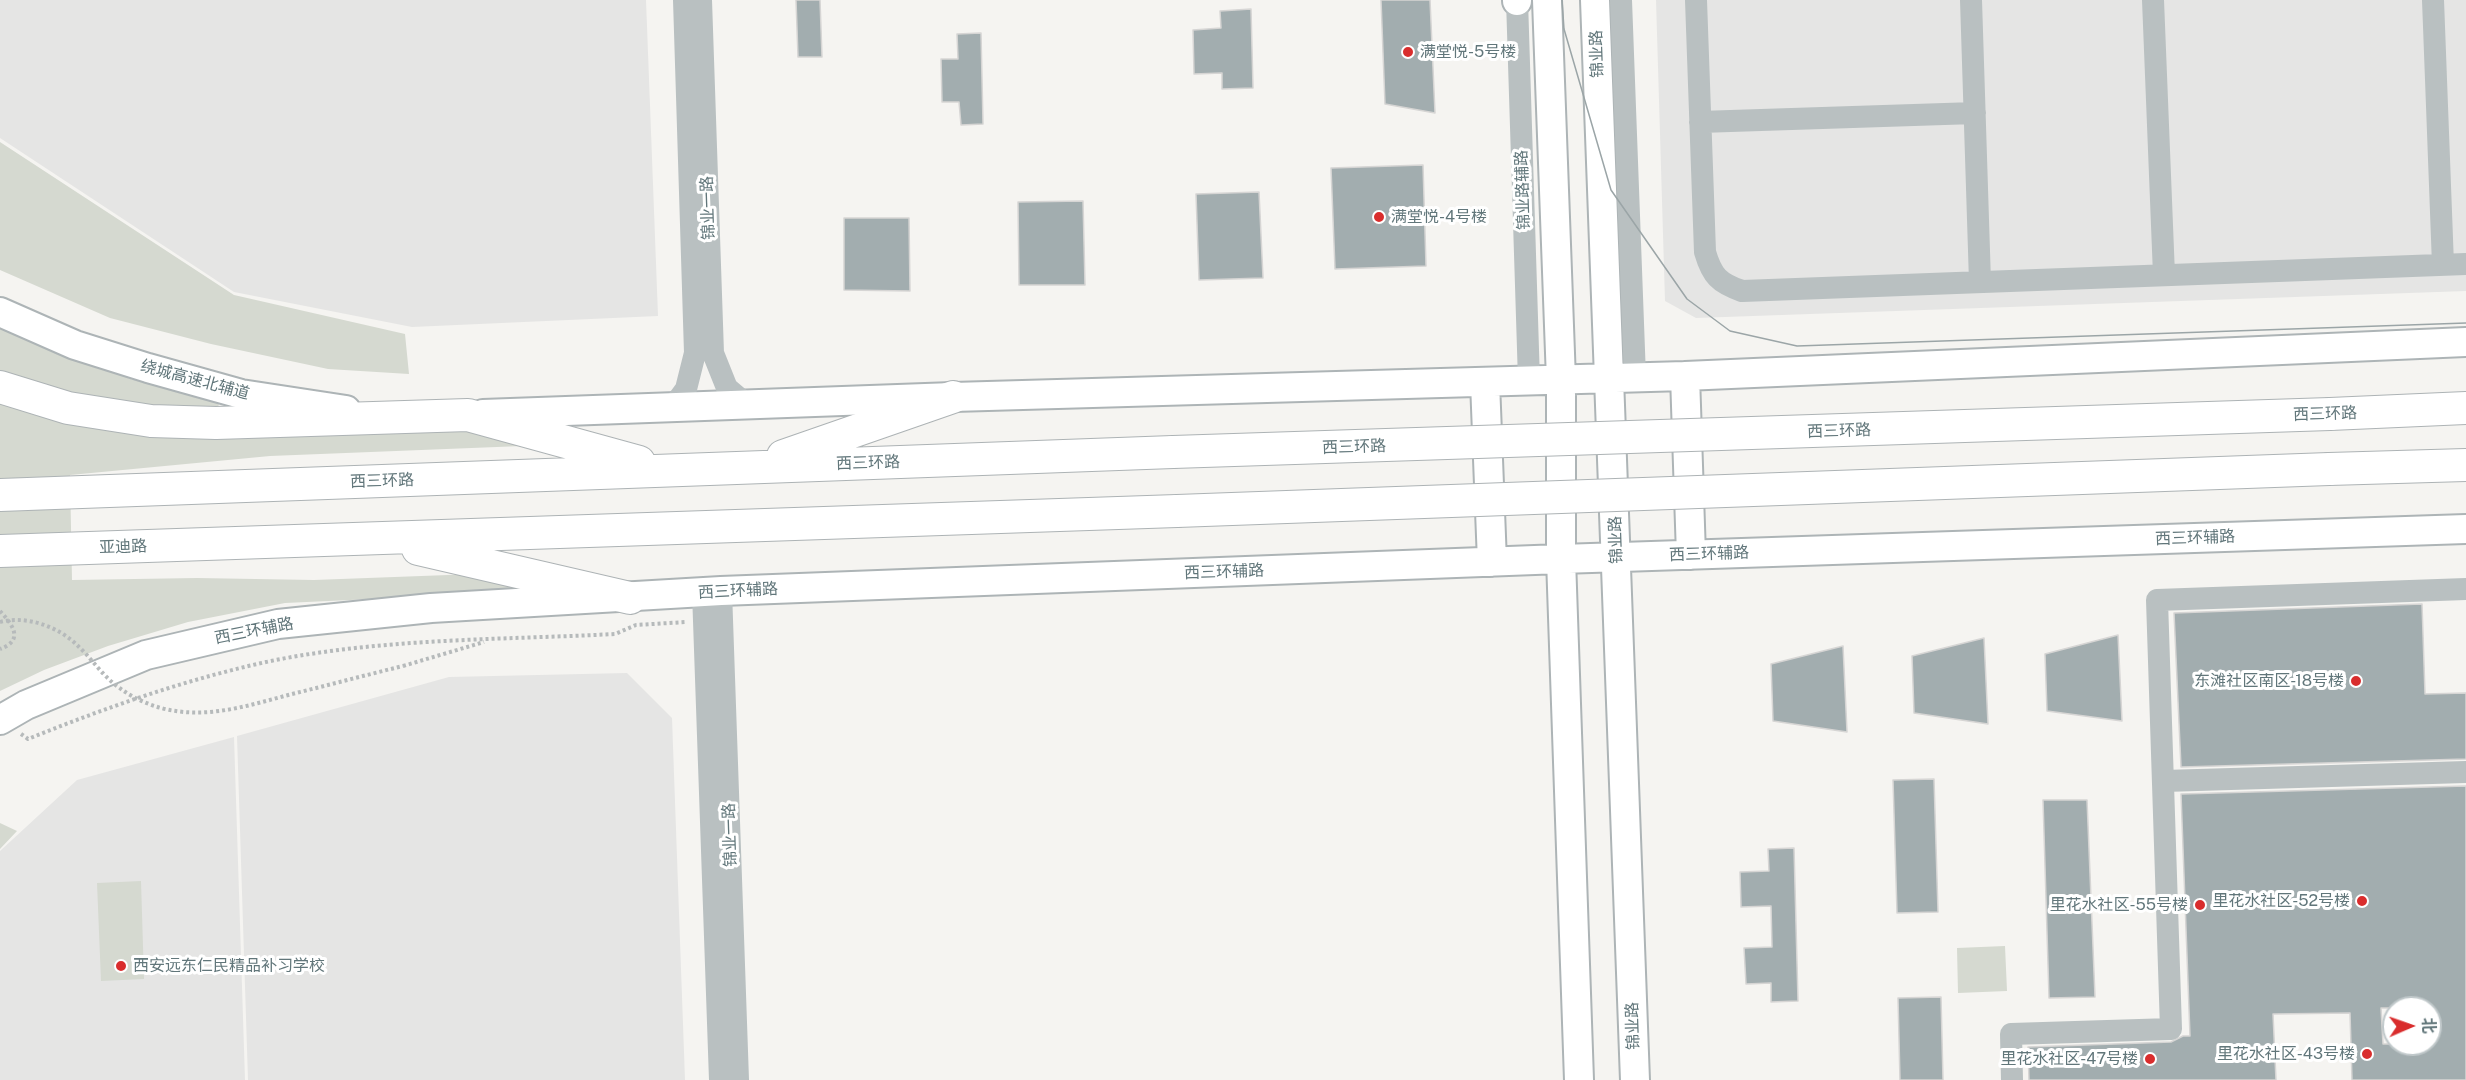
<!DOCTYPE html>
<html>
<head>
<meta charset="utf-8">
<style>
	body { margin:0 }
	#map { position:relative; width:2466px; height:1080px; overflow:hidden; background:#f5f4f1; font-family:"Public Sans","Noto Sans SC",sans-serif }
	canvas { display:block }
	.north { position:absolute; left:2382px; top:996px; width:60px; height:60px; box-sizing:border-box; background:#fff; border:2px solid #c0c8ca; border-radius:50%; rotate:88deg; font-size:16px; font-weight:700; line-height:24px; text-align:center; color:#61767a }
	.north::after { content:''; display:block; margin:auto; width:21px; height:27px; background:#d92d2d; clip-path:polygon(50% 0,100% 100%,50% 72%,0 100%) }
</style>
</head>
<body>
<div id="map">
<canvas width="2466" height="1080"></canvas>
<div class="north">北</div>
</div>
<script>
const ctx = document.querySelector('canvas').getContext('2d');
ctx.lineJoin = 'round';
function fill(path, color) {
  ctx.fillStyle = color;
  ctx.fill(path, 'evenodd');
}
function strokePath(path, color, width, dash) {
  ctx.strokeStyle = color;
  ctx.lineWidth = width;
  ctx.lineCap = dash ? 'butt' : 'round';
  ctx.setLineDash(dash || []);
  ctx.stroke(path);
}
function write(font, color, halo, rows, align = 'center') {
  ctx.font = font + ' "Public Sans","Noto Sans SC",sans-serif';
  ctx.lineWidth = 6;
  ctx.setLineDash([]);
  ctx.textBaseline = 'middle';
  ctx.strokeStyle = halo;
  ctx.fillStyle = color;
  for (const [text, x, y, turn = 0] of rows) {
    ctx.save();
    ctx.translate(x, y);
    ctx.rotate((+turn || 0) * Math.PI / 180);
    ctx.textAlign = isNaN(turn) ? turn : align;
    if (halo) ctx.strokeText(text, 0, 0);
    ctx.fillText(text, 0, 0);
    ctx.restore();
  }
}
const built = new Path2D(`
	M0 0H646L658 316 412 327 234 292 0 138Z
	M1656 0H2466V291L1696 318 1665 301Z
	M627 673 672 718 685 1080H248L237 736 449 677Z
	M234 737 245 1080H0V851L77 780Z`);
const green = new Path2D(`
	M0 142 234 295 405 334 409 374 328 369 211 344 110 318 0 270Z
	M0 326 65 355 131 379 219 402 215 435 460 428 522 446 270 456 70 475 72 580 197 578 314 580 475 574 530 587 524 592 285 603 188 622 108 646 44 670 0 691Z
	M0 823 17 831 0 849Z
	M141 881 144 979 101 981 97 883Z
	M2005 946 2007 991 1958 993 1957 948Z`);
const building = new Path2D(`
	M796 0H820L822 57H798Z
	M1381 0H1430L1435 113 1385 104Z
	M1251 9 1253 88 1222 89V73L1194 74 1193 30 1221 28 1220 11Z
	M981 33 983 124 961 125 959 102H942L941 59H958L957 34Z
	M1423 165 1426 266 1335 269 1331 168Z
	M1259 192 1263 278 1199 280 1196 194Z
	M1083 201 1085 285H1019L1018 202Z
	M844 218H909L910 291 844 290Z
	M2422 604 2425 694 2466 693V759L2181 767 2174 613Z
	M2118 635 2122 721 2047 711 2045 654Z
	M1984 638 1988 724 1914 713 1912 656Z
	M1843 646 1847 732 1773 721 1771 664Z
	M1934 779 1938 912 1897 913 1893 780Z
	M2466 786V1080H2352L2350 1013 2273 1014 2276 1080H2029L2028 1047 2171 1042 2183 1036H2190L2181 794ZM2381 1008H2430V1044H2383Z
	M2043 800H2087L2095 997 2049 998Z
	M1794 848 1798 1001 1771 1002V983L1746 984 1744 948 1772 947 1771 906 1741 907 1740 872 1769 871 1768 849Z
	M1941 997 1943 1080H1900L1898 998Z`);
const path = new Path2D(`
	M0 611C12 624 25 640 0 649
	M403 666 484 642
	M21 734 28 739C105 708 184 680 266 662 380 638 499 640 615 634L636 625 686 622`);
const minor = new Path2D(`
	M701 0 713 353 727 388 747 405
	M1517 0 1529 381
	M1621 0 1635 377
	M1696 0 1705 252C1712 276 1719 283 1742 291L2466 264
	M1971 0 1980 282
	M2153 0 2164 275
	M2433 0 2443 265
	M1700 122 1975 113
	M672 408 686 389 695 353 684 0
	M721 591 738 1080
	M703 592 720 1080
	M2164 781 2466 772
	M2012 1080 2011 1034 2171 1029 2157 600 2466 589`);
const major = new Path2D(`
	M1547 0 1561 380V559L1579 1080
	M1595 0 1635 1080
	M1517 1V0
	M0 312 75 345 148 368 241 394 346 410
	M1685 376 1691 555
	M1485 382 1492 562
	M483 414 953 397 1685 376 2466 342
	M0 720 26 705 146 655 278 624 431 608 721 591 1561 559 2466 529`);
const highway = new Path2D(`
	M0 387 68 408 151 421 216 423 468 415 639 462
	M2330 414 2466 408
	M783 456 953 397
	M2329 469 2466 465
	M0 495 1173 452
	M418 549 630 598
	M0 551 1177 511`);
const tram = new Path2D(`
	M1562 0 1564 29 1611 190 1687 299 1730 331 1797 346 2466 323`);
const pathBridge = new Path2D(`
	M0 622C27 615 60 627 79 647 93 660 104 678 121 689 136 700 158 709 176 711 215 717 254 704 292 694 329 685 366 675 403 666`);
const highwayBridge = new Path2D(`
	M1173 452 2330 414
	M1177 511 2329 469`);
const markers = [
	[1408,52,6,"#d92d2d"],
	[1379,217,6,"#d92d2d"],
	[2356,681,6,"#d92d2d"],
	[2362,901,6,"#d92d2d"],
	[2200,905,6,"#d92d2d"],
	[121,966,6,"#d92d2d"],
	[2367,1054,6,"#d92d2d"],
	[2150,1059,6,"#d92d2d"]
];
const poiNames = [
	["满堂悦-5号楼",1420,52,"left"],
	["满堂悦-4号楼",1391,217,"left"],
	["东滩社区南区-18号楼",2344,681],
	["里花水社区-52号楼",2350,901],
	["里花水社区-55号楼",2188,905],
	["西安远东仁民精品补习学校",133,966,"left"],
	["里花水社区-43号楼",2355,1054],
	["里花水社区-47号楼",2138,1059]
];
const streetNames = [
	["锦业路",1597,54,-92],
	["锦业路辅路",1523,190,-92],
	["锦业一路",708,208,-92],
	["绕城高速北辅道",195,380,15],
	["西三环路",2325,414,-2],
	["西三环路",1839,431,-2],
	["西三环路",1354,447,-2],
	["西三环路",868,463,-2],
	["西三环路",382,481,-2],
	["西三环辅路",2195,538,-2],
	["锦业路",1616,540,-92],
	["亚迪路",123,547,-2],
	["西三环辅路",1709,554,-2],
	["西三环辅路",1224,572,-2],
	["西三环辅路",738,591,-3],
	["西三环辅路",254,631,-11],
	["锦业一路",730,835,-92],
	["锦业路",1633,1026,-92]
];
fill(built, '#e5e5e4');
fill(green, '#d5d9d0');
fill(building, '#a2adaf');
strokePath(building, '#d6d5d4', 1.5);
strokePath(major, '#adb4b6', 32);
strokePath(highway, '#adb3b5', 34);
strokePath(path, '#b6babb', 4, [3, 3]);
strokePath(minor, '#b9c0c1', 22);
strokePath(major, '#fff', 28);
strokePath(highway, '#fff', 32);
strokePath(tram, '#9ba5a7', 1.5);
strokePath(highwayBridge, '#adb3b5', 34, []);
strokePath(pathBridge, '#b6babb', 4, [3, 3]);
strokePath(highwayBridge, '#fff', 32);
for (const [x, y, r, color] of markers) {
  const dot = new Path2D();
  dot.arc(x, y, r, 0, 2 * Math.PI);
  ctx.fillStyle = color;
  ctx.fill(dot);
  strokePath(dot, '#fff', 2);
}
write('16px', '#61767a', '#fff', poiNames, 'right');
write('16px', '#61767a', '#fff', streetNames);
</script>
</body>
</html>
